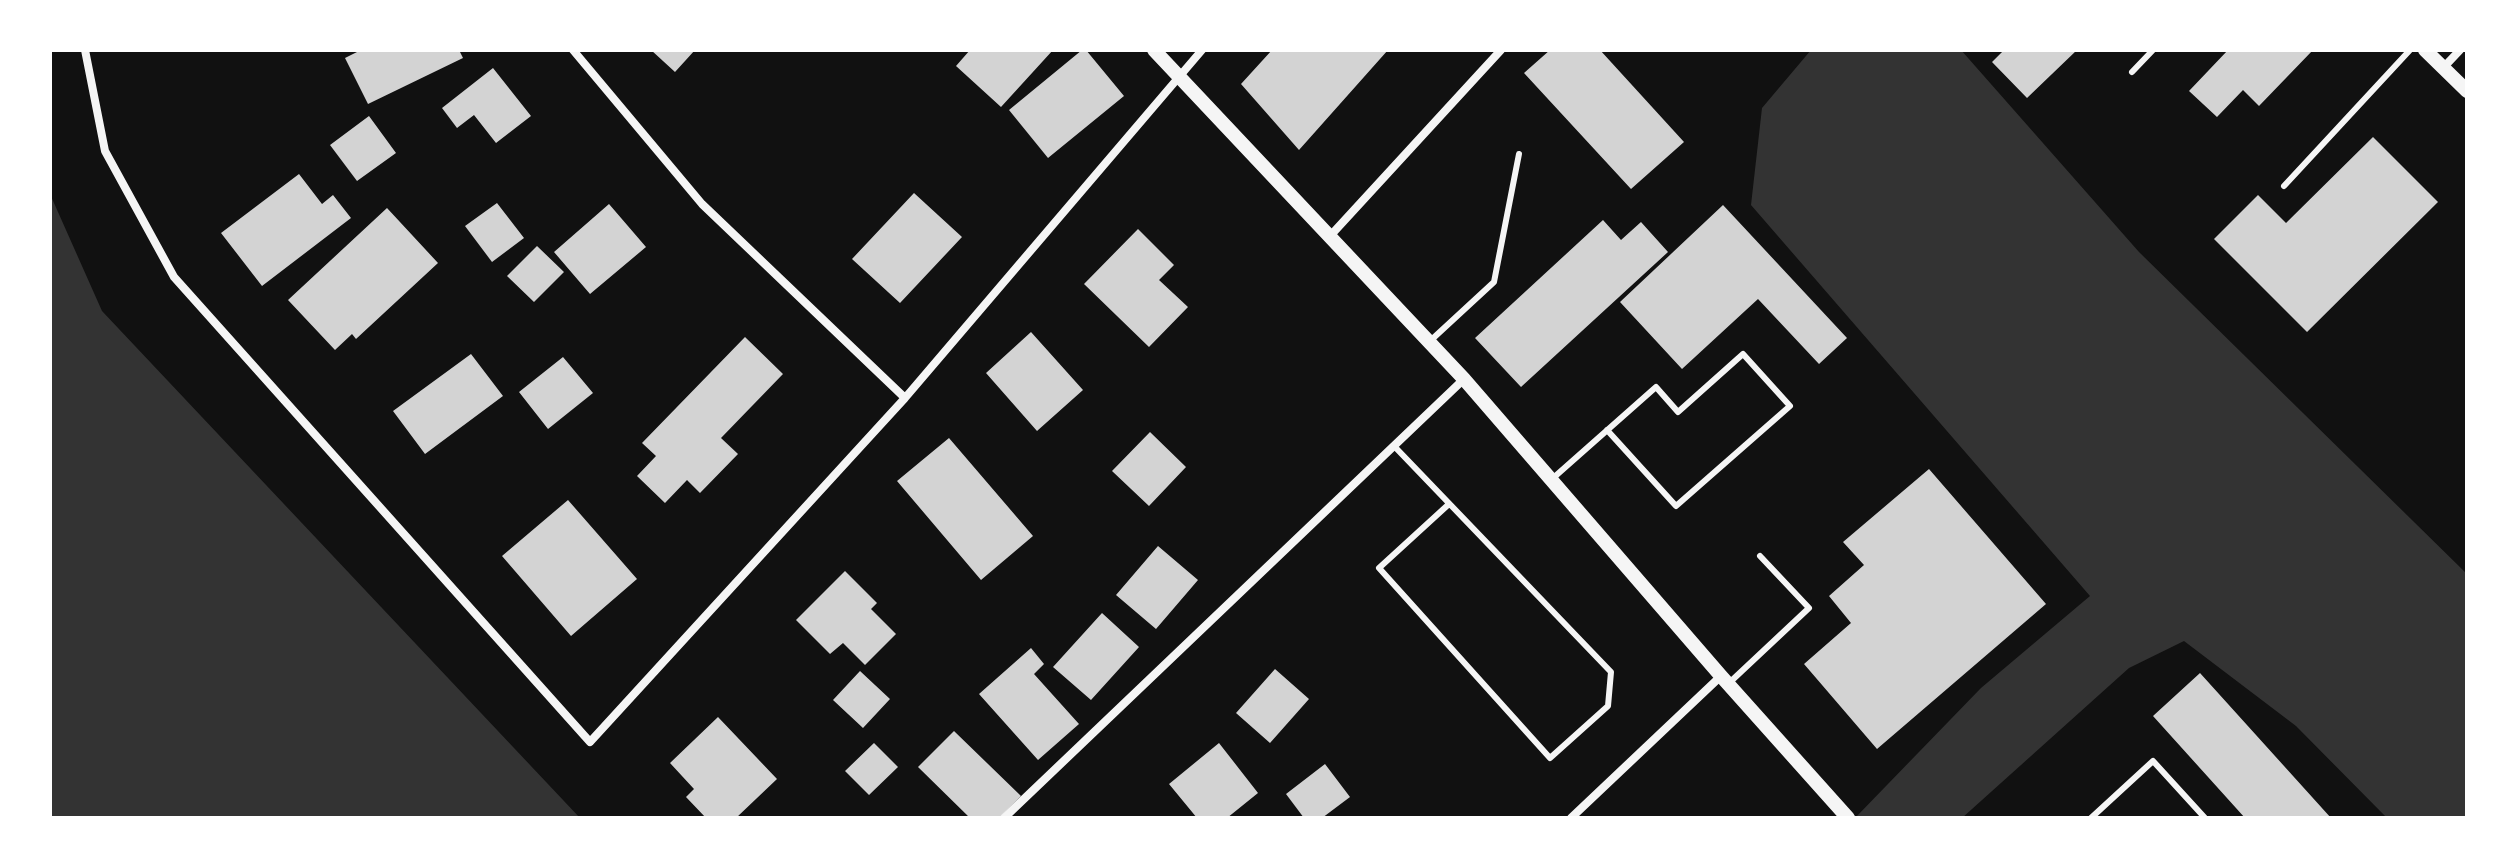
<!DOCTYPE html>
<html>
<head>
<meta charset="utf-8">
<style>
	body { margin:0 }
	#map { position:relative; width:2517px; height:868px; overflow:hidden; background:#111; font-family:"Noto Sans",sans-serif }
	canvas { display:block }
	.frame { position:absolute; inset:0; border:52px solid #fff; pointer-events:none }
</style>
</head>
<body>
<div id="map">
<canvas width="2517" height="868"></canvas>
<div class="frame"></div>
</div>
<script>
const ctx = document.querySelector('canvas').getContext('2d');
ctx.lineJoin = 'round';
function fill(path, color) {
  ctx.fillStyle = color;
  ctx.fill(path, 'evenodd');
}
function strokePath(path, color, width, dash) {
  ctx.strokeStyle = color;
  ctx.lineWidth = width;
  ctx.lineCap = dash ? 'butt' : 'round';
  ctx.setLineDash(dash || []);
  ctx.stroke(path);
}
const water = new Path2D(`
	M1811 50H1961L2139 252 2467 574V818H2387L2296 726 2184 641 2129 668 1962 818H1855L1981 688 2090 596 1751 205 1762 108Z
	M50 194 102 311 580 818H50Z`);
const building = new Path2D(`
	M361 50H459L463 58 368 104 345 58Z
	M651 50H695L675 72Z
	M970 50H1053L1001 107 956 66Z
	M1082 50H1086L1124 96 1048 158 1009 110Z
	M1272 50H1388L1299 150 1241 84Z
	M1550 50H1600L1684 142 1631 189 1524 73Z
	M2004 50H2077L2027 98 1992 62Z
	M2228 50H2313L2259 106 2243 90 2217 117 2189 91Z
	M493 68 531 116 496 143 474 115 457 128 442 108Z
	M369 116 396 153 357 181 330 145Z
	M2373 137 2438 202 2307 332 2214 239 2258 195 2286 223Z
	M299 174 322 204 333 195 351 218 262 286 221 233Z
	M914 193 962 237 900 303 852 259Z
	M497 203 524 238 492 262 465 226Z
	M609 204 646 247 590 294 554 252Z
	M1723 205 1847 338 1819 364 1758 299 1682 369 1620 302Z
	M387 208 438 263 356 339 352 334 335 350 288 300Z
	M1603 220 1621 240 1641 222 1668 252 1521 387 1475 338Z
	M1138 229 1174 265 1159 280 1188 307 1149 347 1084 284Z
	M537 246 564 272 534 302 507 276Z
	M1031 332 1083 390 1037 431 986 373Z
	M745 337 783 374 721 438 738 454 700 493 687 480 665 503 637 476 656 456 642 443Z
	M471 354 503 396 425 454 393 411Z
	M563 357 593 393 548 429 519 392Z
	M1150 432 1186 467 1149 506 1112 471Z
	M949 438 1033 536 981 580 897 481Z
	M1929 469 2046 604 1877 749 1804 664 1851 623 1829 596 1864 565 1843 542Z
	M568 500 637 579 571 636 502 556Z
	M1158 546 1198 580 1156 629 1116 595Z
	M845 571 877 603 871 609 896 634 865 665 843 643 830 654 796 620Z
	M1102 613 1139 647 1091 700 1053 667Z
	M1031 648 1044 664 1034 674 1079 724 1038 760 979 694Z
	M1275 669 1309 699 1270 743 1236 713Z
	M860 671 890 699 863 728 833 700Z
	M2200 673 2331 818H2245L2153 716Z
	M718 717 777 779 736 818H706L686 797 694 789 670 763Z
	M954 731 1021 796 999 818H970L918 767Z
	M874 743 898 767 869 795 845 771Z
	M1219 743 1258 793 1227 818H1197L1169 784Z
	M1325 764 1350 797 1322 818H1304L1286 794Z`);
const service = new Path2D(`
	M2132 72 2153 50
	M2284 186 2410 50
	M1429 342 1494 282 1519 154
	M1394 446 1611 672 1608 706 1550 758 1379 568 1449 504
	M1552 479 1656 387 1678 412 1743 354 1790 406 1676 506 1607 430
	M1728 684 1809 608 1760 556
	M2091 818 2153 761 2205 818`);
const minor = new Path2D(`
	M85 50 105 151 174 277 590 742 905 398 1202 50
	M573 50 702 204 905 398
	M2443 68 2460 50
	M1331 235 1501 50
	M1004 818 1464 379
	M1571 818 1721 676`);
const tertiary = new Path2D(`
	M1154 50 1464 379 1721 676 1848 818
	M2425 50 2467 91`);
fill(water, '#333');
fill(building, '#d3d3d3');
strokePath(service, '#f5f5f5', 6);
strokePath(minor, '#f5f5f5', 8);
strokePath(tertiary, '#f5f5f5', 14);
</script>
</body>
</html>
